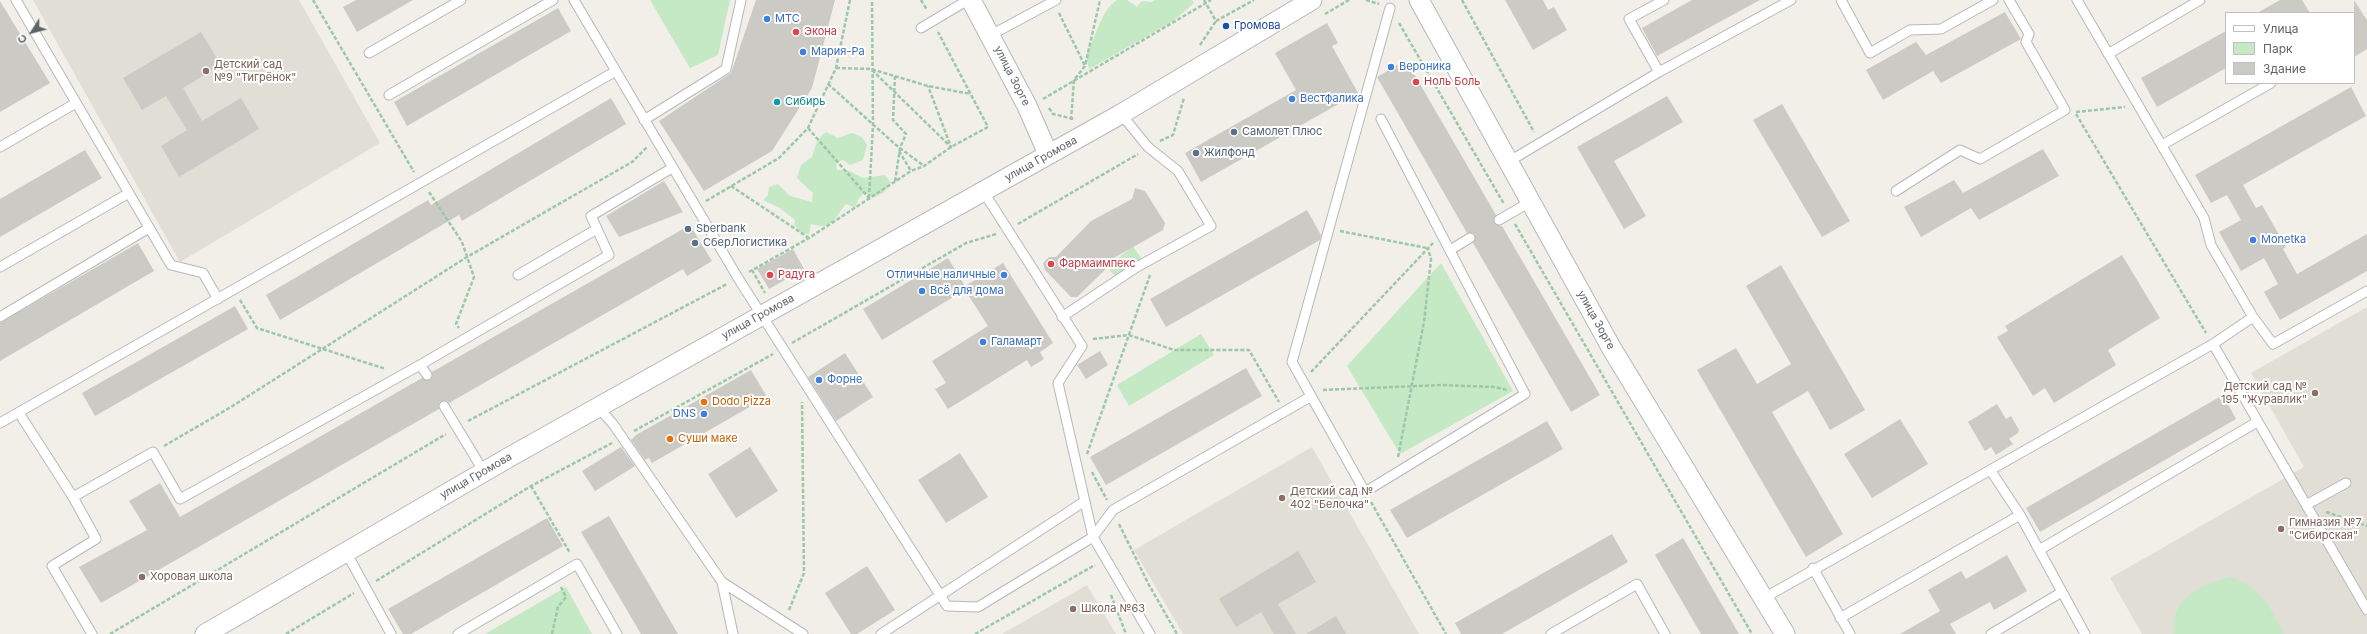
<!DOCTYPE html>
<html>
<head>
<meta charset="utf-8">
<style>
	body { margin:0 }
	#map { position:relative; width:2367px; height:634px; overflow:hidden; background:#f1efe8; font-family:Inter,sans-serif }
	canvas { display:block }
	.legend { position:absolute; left:2225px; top:12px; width:130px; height:72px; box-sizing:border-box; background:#fff; border:1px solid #bfc1c3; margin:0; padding:5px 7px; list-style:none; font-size:12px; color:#5f6368 }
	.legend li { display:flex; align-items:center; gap:8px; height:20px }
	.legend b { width:20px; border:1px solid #bfc1c3 }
	.north { position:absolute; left:12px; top:12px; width:40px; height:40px; -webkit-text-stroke:3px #fff; paint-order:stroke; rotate:234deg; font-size:11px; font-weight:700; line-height:16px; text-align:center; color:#5f6368 }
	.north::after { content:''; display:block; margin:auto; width:14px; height:18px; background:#5f6368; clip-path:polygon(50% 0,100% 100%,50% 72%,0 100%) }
</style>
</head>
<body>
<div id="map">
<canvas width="2367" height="634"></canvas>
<ul class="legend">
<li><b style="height:5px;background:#fff"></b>Улица</li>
<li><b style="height:11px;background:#c5e8c5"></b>Парк</li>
<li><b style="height:11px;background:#cccac5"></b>Здание</li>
</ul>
<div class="north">С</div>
</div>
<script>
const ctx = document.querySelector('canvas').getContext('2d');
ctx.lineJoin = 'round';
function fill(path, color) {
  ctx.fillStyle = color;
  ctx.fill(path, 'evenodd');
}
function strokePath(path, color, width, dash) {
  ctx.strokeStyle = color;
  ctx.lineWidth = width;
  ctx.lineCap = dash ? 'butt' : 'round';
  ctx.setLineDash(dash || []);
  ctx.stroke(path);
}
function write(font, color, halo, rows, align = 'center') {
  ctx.font = font + ' Inter,sans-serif';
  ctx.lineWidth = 4;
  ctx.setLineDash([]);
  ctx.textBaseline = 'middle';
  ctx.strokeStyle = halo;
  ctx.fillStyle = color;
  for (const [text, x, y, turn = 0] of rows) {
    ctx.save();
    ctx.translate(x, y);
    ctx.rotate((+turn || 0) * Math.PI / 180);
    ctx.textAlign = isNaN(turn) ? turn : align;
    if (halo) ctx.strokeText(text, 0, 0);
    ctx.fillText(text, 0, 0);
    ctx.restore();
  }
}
const education = new Path2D(`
	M33 0H299L380 143 180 262Z
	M2367 307V634H2142L2110 578 2304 467 2251 373Z
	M1312 447 1419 634H1183L1134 550Z
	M1087 585 1116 634H1002Z`);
const green = new Path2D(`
	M650 0H730L718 55 690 68Z
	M1117 0H1127L1137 7 1142 1 1152 2 1155 0H1192L1194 3 1173 21 1089 69 1086 55C1096 38 1100 11 1117 0Z
	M826 132 838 138 852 133 862 137 867 145 863 160 850 165 843 160 836 162 837 170H847L863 178 885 175 891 183 883 193 874 197 864 193 859 198 855 208 846 204C834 218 833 231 811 224L809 234 802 233 794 225 795 220 780 208 763 200 768 195 769 187 778 184 790 196 812 202 813 193 797 178 801 165 812 157C815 147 817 138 826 132Z
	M1133 246 1145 264 1120 282 1107 267Z
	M1441 263 1513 391 1400 454 1347 366Z
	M1201 334 1214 355 1129 406 1117 385Z
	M2231 577C2262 588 2269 607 2284 634H2174C2169 599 2203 583 2231 577Z
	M566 587 592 634H485Z`);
const building = new Path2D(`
	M356 0H413L357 32 343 7Z
	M756 0H835L812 88 772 151 704 191 659 121 731 73Z
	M1505 0H1543L1548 10 1554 7 1567 30 1533 50Z
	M1692 0H1760L1657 56 1642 28Z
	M2280 0H2302L2310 13H2257Z
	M2354 0 2367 20V49L2354 57Z
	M0 1 50 83 0 112Z
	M558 8 571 31 407 126 394 102Z
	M2005 12 2021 39 1941 83 1933 71 1883 100 1866 70 1916 42 1926 55Z
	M1327 23 1338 43 1332 46 1358 93 1201 182 1185 153 1296 90 1275 53Z
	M2226 31V68L2157 107 2141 78Z
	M201 32 221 65 183 88 202 121 241 98 259 129 179 177 161 146 187 130 166 96 142 110 123 78Z
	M1406 60 1496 215 1494 223 1502 226 1600 395 1571 412 1473 243 1475 235 1473 233H1467L1377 77Z
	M2351 87 2366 116 2243 185 2256 208 2262 205 2286 247 2283 249 2297 274 2367 234V271L2280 320 2264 292 2278 284 2264 258 2241 271 2219 232 2241 220 2227 195 2211 203 2195 175Z
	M1667 96 1683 122 1614 161 1646 216 1624 229 1577 147Z
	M611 98 626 124 462 221 459 215 280 320 266 295 428 200 431 205Z
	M1782 104 1850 221 1822 237 1753 120Z
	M2043 149 2059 176 1979 220 1971 208 1921 237 1904 207 1954 180 1963 193Z
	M85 150 102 178 0 237V199Z
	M664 181 683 212 619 237 606 216Z
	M1135 188 1145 191 1165 223 1163 230 1105 263 1109 266 1077 297H1071L1045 270 1043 263 1049 257H1056L1091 221 1132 199Z
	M1307 210 1321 235 1320 240 1166 327 1150 299Z
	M690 225 712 261 687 276 683 269 449 403 447 401H441L439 403V409L101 603 79 567 147 530 129 501 160 483 180 517 422 378 430 380 432 372Z
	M138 243 154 271 0 361V323Z
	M793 249 804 269 769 289 757 269Z
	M2122 255 2160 318 2108 350 2116 365 2054 403 2045 388 2033 396 1997 337 2008 331 2005 326Z
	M948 258 965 286 1003 263 1053 343 1040 352 1044 359 1031 367 1027 360 948 409 935 389 946 383 932 361 988 326 965 290 882 340 863 309Z
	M1781 265 1865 410 1830 430 1808 391 1772 412 1843 534 1806 557 1697 370 1736 348 1757 384 1791 364 1746 286Z
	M235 306 248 329 95 416 82 393Z
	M1100 351 1108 365 1086 379 1077 365Z
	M845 353 873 397 836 421 808 377Z
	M1246 368 1262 396 1106 485 1090 457Z
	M751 370 767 397 652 463 649 458 645 460 631 440 636 435Z
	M2223 395 2236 419 2040 532 2026 508Z
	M1997 404 2006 419 2011 416 2019 430 2018 433 2009 439 2013 444 1996 455 1991 447 1985 451 1968 422Z
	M1900 419 1928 464 1872 498 1844 454Z
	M1547 421 1563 449 1407 538 1390 510Z
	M621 447 635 466 595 491 582 471Z
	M750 447 778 491 736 518 708 474Z
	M960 453 988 497 946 523 918 480Z
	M609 516 678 634H641L581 532Z
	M547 518 563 546 411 634H403L388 609Z
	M1612 534 1628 562 1502 634H1461L1455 623Z
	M1683 538 1739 634H1701L1655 555Z
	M1298 551 1316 582 1278 604 1296 634H1274L1261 612 1236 627 1219 599Z
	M2007 555 2027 591 1994 610 1990 602 1950 624 1956 634H1900L1940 611 1928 590 1961 571 1966 579Z
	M867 566 895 610 857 634H851L825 593Z
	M1336 616 1346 634H1306Z`);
const path = new Path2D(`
	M313 0 414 172
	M921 0 927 10
	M1204 0 1216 21 1254 0
	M1366 0 1379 4
	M1462 0 1534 132
	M1059 13 1085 66
	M1325 14 1349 0
	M1399 23 1504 204
	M1200 45 1216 21
	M836 68 871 69 928 86 971 94
	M872 70 951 147 928 86
	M895 76 893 120 906 134 900 148 895 182
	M828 84 896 145 924 166
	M1043 99 1211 0
	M1049 108 1053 114 1074 119
	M2076 112 2125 107
	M2076 114 2206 333
	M1071 120 1074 80 1085 66 1100 0
	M808 128 869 198
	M1160 141 1173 135 1184 98
	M899 151 911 171
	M731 186 809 238
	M429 192 462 242 474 277 456 324 459 328
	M869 198 873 125 872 0
	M706 201 779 158 808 128 836 68 850 0
	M1018 224 1138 154
	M1515 224 1752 634
	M1340 231 1427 248
	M752 270 765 293
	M749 272 809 238 911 171 924 166 951 147 988 127 938 32
	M240 300 257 328 386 369
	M1093 339 1129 335 1174 350H1249L1279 402
	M792 343 966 243 996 234
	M1311 372 1433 243
	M1323 390 1441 385 1495 387 1507 390
	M468 421 727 284
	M634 431 773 354
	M164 446 231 407 467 257 632 162 647 147
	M1087 454 1150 275
	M1398 457 1424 322 1431 259 1428 249
	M1092 472 1107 500
	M531 486 570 553
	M1371 502 1446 634
	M2326 512 2367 526
	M1119 524 1149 585 1177 634
	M376 581 531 486 612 443
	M1111 595 1126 634
	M789 610 804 573 802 402
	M110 634 446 434
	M286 634 354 593
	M552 634 558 607 566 597 561 587
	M975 634 1095 565`);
const lane = new Path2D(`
	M16 0 171 265 203 273 218 299
	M574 0 738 278 947 606 978 607 1093 537 1113 510 1310 397
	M1841 0 1870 53 1910 30 1941 29 1993 0
	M2077 0 2204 218 2211 245 2253 317
	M921 28 968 0
	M991 35 1056 0
	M369 53 461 0
	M2108 54 2200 0
	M1659 72 1791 0
	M389 95 553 0
	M1381 119 1525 394 1365 492 1292 362 1390 8
	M644 120 726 69 741 0
	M2162 145 2271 83
	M0 147 76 103
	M1508 162 1659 72 1629 19 1664 0
	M983 191 1082 346 1058 383 1093 537 1150 634
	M1896 191 1960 150 1980 159 2065 110 2026 42 2029 34 2009 0
	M1499 220 1530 202
	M1450 250 1470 238
	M0 267 129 193
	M518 275 597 229
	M0 317 149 228
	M1062 317 1137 267 1211 226 1178 171 1148 147 1121 114
	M2213 344 2367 610
	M420 365 427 375
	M444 406 484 472
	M598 407 613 424 722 582 733 634
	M19 413 73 497 96 539 52 566 92 634
	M0 423 616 71
	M1991 471 2020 515 2085 634
	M73 497 153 452 180 499 420 365 609 255 591 216 672 168
	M2306 505 2346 483
	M2039 550 2257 422
	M346 552 391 634
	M1813 568 1850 634
	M722 582 803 634
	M1764 598 2213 344 2253 317 2273 344 2367 291
	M1840 618 2020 515
	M458 634 577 564 617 634
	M881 634 1085 501
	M1551 634 1637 584 1665 634
	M1991 634 2062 592`);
const street = new Path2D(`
	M971 0 1027 106 1048 154
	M1419 0 1612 349 1785 634
	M205 634 513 455 1121 114 1312 0`);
const markers = [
	[767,19,4,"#3f7fe0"],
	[1226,26,4,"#1a4fb4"],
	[796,32,4,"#e0444e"],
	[803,52,4,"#3f7fe0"],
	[1391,67,4,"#3f7fe0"],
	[206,71,4,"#8d6e63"],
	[1416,82,4,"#e0444e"],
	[1292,99,4,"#3f7fe0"],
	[777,102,4,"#0f9aa8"],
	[1234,132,4,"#5c6f8a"],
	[1196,153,4,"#5c6f8a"],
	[688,229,4,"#5c6f8a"],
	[2253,240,4,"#3f7fe0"],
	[695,243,4,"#5c6f8a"],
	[1051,264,4,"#e0444e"],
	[770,275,4,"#e0444e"],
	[1004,275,4,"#3f7fe0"],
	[922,291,4,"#3f7fe0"],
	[983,342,4,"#3f7fe0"],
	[819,380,4,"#3f7fe0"],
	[2315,393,4,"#8d6e63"],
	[704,402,4,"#e8710a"],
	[704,414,4,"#3f7fe0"],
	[670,439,4,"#e8710a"],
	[1282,498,4,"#8d6e63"],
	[2281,529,4,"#8d6e63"],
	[142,577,4,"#8d6e63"],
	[1073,609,4,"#8d6e63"]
];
const shopNames = [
	["МТС",775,19],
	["Мария-Ра",811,52],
	["Вероника",1399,67],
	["Вестфалика",1300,99],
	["Monetka",2261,240],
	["Отличные наличные",996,275,"right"],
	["Всё для дома",930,291],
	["Галамарт",991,342],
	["Форне",827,380],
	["DNS",696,414,"right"]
];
const transitNames = [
	["Громова",1234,26]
];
const healthNames = [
	["Экона",804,32],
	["Ноль Боль",1424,82],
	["Фармаимпекс",1059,264],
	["Радуга",778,275]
];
const educationNames = [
	["Детский сад",214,65],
	["№9 \"Тигрёнок\"",214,78],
	["Детский сад №",2307,387,"right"],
	["195 \"Журавлик\"",2307,400,"right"],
	["Детский сад №",1290,492],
	["402 \"Белочка\"",1290,505],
	["Гимназия №7",2289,523],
	["\"Сибирская\"",2289,536],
	["Хоровая школа",150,577],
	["Школа №63",1081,609]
];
const streetNames = [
	["улица Зорге",1012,76,63],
	["улица Громова",1041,159,-29],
	["улица Громова",758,317,-29],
	["улица Зорге",1596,320,61],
	["улица Громова",476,476,-30]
];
const cultureNames = [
	["Сибирь",785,102]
];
const serviceNames = [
	["Самолет Плюс",1242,132],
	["Жилфонд",1204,153],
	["Sberbank",696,229],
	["СберЛогистика",703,243]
];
const foodNames = [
	["Dodo Pizza",712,402],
	["Суши маке",678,439]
];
fill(education, '#e1ded6');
fill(green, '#c5e8c5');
fill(building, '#cccac5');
strokePath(lane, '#b5b8bc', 11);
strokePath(street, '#b5b8bc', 21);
strokePath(path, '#9cc7a9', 2.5, [4, 2]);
strokePath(lane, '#fff', 9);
strokePath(street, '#fff', 19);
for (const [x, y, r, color] of markers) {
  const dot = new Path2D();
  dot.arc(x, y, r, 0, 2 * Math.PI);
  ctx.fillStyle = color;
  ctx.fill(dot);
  strokePath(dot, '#fff', 1.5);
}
write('11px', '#366cbe', '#fff', shopNames, 'left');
write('11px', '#164399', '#fff', transitNames, 'left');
write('11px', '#be3a42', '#fff', healthNames, 'left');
write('11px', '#785e54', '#fff', educationNames, 'left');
write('11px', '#5f6368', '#fff', streetNames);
write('11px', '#0d838f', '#fff', cultureNames, 'left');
write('11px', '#4e5e75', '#fff', serviceNames, 'left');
write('11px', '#c56008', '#fff', foodNames, 'left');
</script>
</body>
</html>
